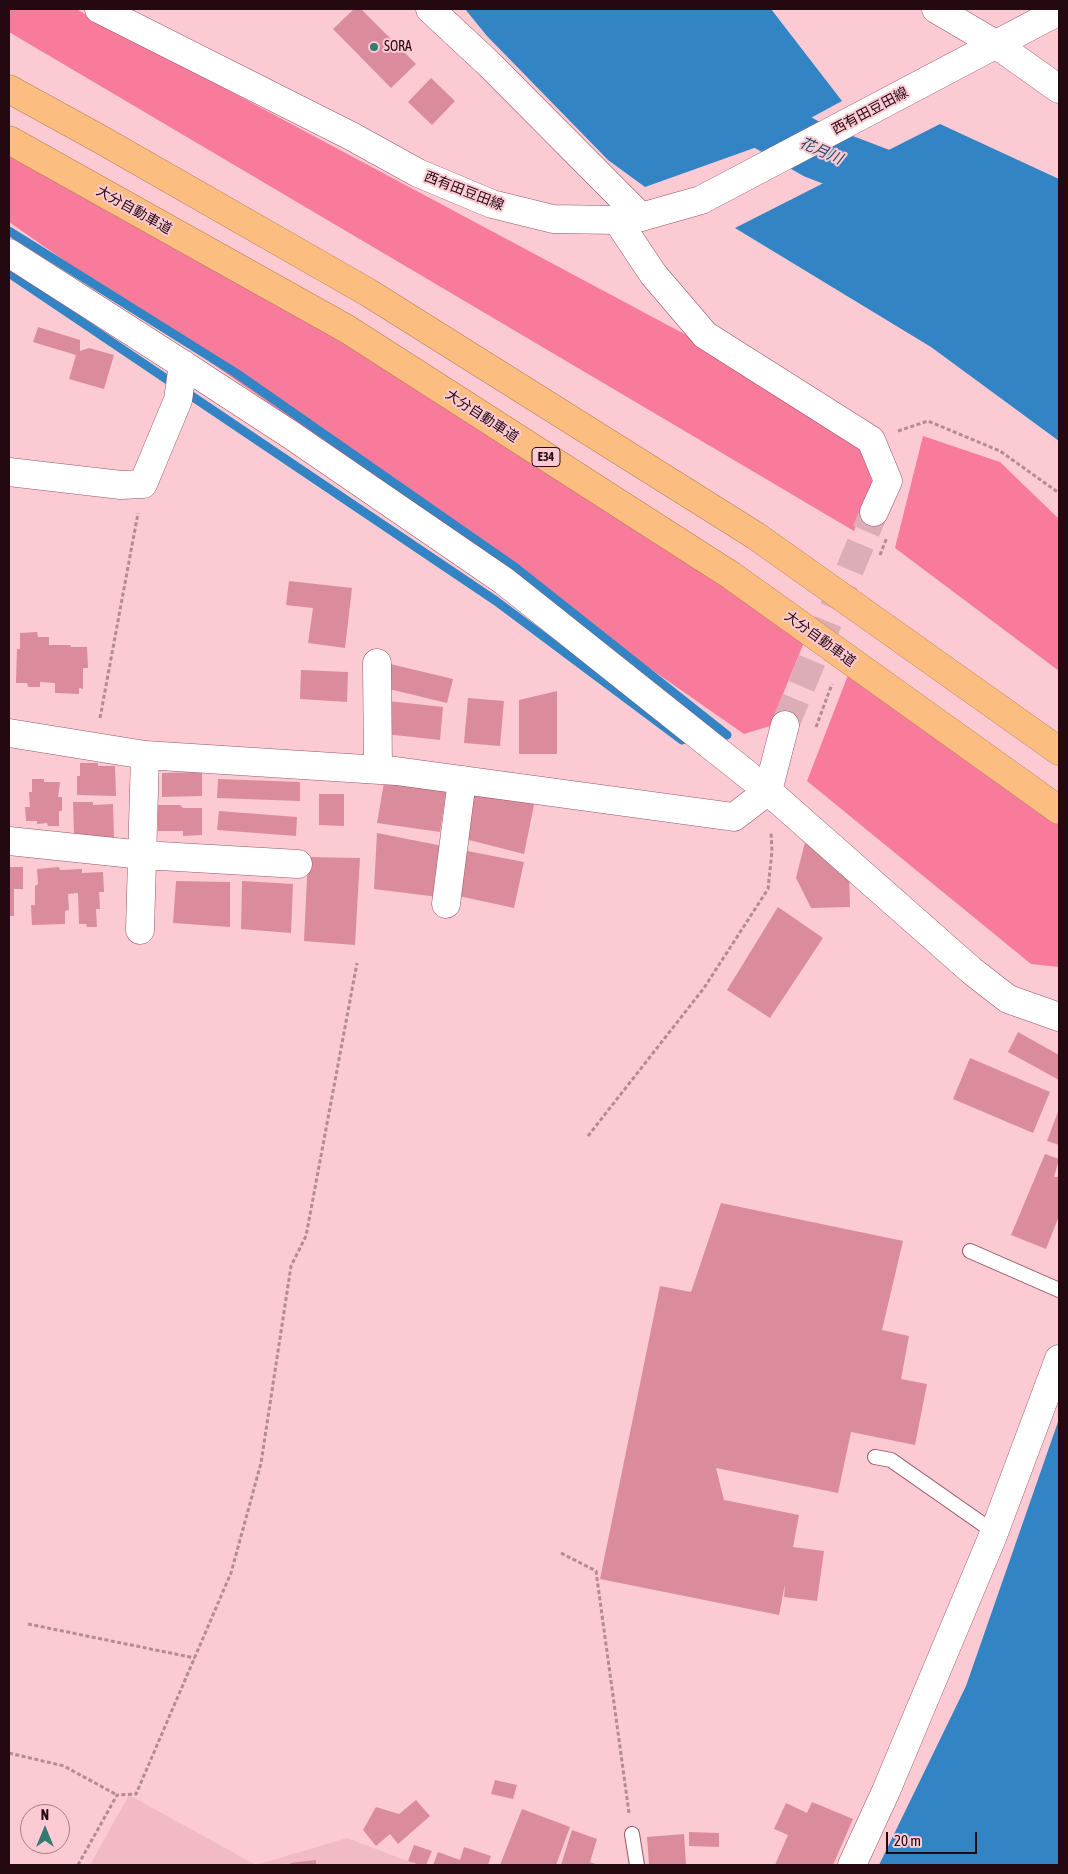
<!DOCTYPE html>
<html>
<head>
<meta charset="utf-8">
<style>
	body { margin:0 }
	#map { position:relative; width:1068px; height:1874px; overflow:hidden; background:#fccad3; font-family:"Asap Condensed",sans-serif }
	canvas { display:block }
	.frame { position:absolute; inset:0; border:10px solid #250911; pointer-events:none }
	.north { position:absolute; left:20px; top:1804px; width:50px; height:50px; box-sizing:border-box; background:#fccad3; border:1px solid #a67d85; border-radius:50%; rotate:0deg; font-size:14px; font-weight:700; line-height:20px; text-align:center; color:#250911 }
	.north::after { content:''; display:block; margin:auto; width:18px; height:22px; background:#337a72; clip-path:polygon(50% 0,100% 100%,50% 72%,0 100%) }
	.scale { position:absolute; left:886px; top:1832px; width:91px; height:22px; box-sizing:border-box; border:2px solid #250911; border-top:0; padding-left:6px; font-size:15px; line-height:18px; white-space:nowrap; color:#250911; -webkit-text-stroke:4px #fccad3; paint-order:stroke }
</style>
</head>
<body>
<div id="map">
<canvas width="1068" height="1874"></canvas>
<div class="frame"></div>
<div class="north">N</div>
<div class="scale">20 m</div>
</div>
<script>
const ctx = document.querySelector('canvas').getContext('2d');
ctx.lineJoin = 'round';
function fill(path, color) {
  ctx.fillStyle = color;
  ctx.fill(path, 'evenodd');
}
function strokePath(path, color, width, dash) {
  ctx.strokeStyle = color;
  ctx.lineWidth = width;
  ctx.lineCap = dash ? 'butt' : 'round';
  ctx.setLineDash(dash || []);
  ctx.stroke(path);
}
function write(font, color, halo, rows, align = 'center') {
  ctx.font = font + ' "Asap Condensed","Noto Sans JP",sans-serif';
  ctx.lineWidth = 4;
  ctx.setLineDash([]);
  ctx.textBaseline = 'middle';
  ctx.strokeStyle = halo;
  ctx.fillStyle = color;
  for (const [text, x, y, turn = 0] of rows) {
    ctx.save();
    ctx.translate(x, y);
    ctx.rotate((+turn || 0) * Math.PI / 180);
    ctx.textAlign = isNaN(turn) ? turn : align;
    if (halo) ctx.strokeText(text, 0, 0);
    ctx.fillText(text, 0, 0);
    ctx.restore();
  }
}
const built = new Path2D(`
	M129 1795 256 1865 347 1838 418 1865H90Z`);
const forest = new Path2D(`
	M9 9H76L690 337 860 444 873 484 854 531 9 32Z
	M9 143 373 355 809 630 770 726 744 734 9 222Z
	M923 436 1000 462 1059 519V671L895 548Z
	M855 657 1059 797V967L1031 964 807 781Z`);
const water = new Path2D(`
	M465 9H771L842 101 757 147 645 187 608 160 487 36Z
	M940 124 1059 179V441L931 347 735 228Z
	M1059 1419V1865H879L966 1686Z`);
const stream = new Path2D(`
	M9 231 236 373 516 568 727 735
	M9 273 496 601 682 740`);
const river = new Path2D(`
	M608 9 620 16 711 91 815 151 990 218 1059 248`);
const building = new Path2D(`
	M354 9H361L416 64 391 88 333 29Z
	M431 78 455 101 432 125 408 102Z
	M38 327 80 340V351L89 348 114 355 104 389 69 379 76 355 33 342Z
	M289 581 352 588 345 648 308 643 313 608 286 605Z
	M37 632 38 637H49V645H70L71 647H87L88 668H83V689L79 688V694L55 693V683L40 682V687H28L27 683H16L17 649H20V633Z
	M386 663 453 679 447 703 389 689Z
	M301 670 348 672 347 702 300 699Z
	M557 691V754H519V700Z
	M468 698 504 701 500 746 464 743Z
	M388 701 443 707 440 740 385 734Z
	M80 763H98V766H115L116 796 77 795V776H80Z
	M202 772V796L162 797V773Z
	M385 777 447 786 440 832 377 823Z
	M32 779H44V782H60L58 797H62V811H59V826H48L47 823 37 824V821H26L25 807H30L29 792H32Z
	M218 779 300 782V801L217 798Z
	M471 790 535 800 524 854 465 839Z
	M319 794H344V826L319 825Z
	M73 802H93V805L113 804 114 840 85 838V834L74 835Z
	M158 805H180L183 808H202V835L183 836V831H158Z
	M219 811 297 817 296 836 217 830Z
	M377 833 443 846 438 897 374 889Z
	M805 842 849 873 850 907 811 908 796 878Z
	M462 850 524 862 514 908 454 895Z
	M308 857 360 858 355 945 304 941Z
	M9 867H23V889H14V916H9Z
	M59 867 60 870 82 869V873L103 872 104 892H99L100 909H96L97 927H87L86 924H79L78 893 68 894 69 910 65 911V924L32 925 31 905H35V886L38 884 37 869Z
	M176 881 230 882V927L173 923Z
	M242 881 293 884 291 933 241 929Z
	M778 907 823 938 770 1018 727 990Z
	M1018 1032 1059 1055V1080L1008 1052Z
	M970 1058 1050 1092 1033 1133 953 1099Z
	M1059 1109V1145L1047 1141Z
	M1045 1154 1059 1159 1054 1177H1059V1216L1046 1249 1011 1235Z
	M721 1203 903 1241 882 1330 909 1336 901 1379 927 1384 915 1445 851 1432 838 1493 716 1468 724 1500 799 1515 793 1547 824 1551 817 1601 784 1597 785 1584 779 1615 600 1579 660 1286 691 1292Z
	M495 1780 517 1785 513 1799 491 1794Z
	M416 1800 430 1816 398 1844 390 1834 376 1846 363 1830 376 1807 399 1814Z
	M812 1802 853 1819 833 1865H775L788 1835 774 1829 786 1803 807 1813Z
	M522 1809 570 1827 556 1865H500Z
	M572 1830 597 1839 590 1862 598 1865H561Z
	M689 1832 719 1833V1847L689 1846Z
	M684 1834 686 1865H649L647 1837Z
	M414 1845 432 1851 426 1865H420L408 1861Z
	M464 1847 491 1856 488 1865H433L438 1852 460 1860Z
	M316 1860V1865H291L290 1863Z`);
const minorTunnel = new Path2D(`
	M785 725 874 512`);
const path = new Path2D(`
	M898 431 928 421 1000 451 1059 493
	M880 555 887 537
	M100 718 138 513
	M816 727 832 684
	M588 1136 704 988 768 889 772 851 771 833
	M561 1553 596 1571 629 1813
	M28 1624 195 1658
	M9 1753 64 1766 117 1795
	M78 1865 117 1795 136 1794 231 1573 261 1463 291 1266 306 1236 357 963`);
const service = new Path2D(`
	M970 1251 1059 1290
	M875 1457 891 1460 994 1532
	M632 1834 637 1865`);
const minor = new Path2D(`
	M430 9 489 64 641 217
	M936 9 997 45 1059 89
	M617 220 653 274 705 335 871 440 888 481 874 512
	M9 253 176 360 291 435 504 581 768 791 972 971 1008 999 1059 1017
	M9 472 121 485 143 484 178 400 183 364
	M377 663 378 769
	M9 733 145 755 396 771 734 817 768 791 785 725
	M9 841 143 855 298 864
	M446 904 462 780
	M140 930 145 755
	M852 1865 886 1791 992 1538 1059 1359`);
const secondary = new Path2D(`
	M99 9 351 136 418 173 492 204 553 219 617 220 641 217 701 200 1059 11`);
const motorway = new Path2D(`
	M9 89 100 139 369 293 756 536 1059 751
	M9 140 347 329 732 576 1059 810`);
const markers = [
	[374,47,5,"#337a72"]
];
const shields = [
	[546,457,28]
];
const shieldNames = [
	["E34",546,457]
];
const poiNames = [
	["SORA",384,47]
];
const streetNames = [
	["西有田豆田線",870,111,-28],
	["西有田豆田線",464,191,21],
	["大分自動車道",134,210,29],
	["大分自動車道",482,416,33],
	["大分自動車道",820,639,36]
];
const waterNames = [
	["花月川",821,151,24]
];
fill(built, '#f1bac4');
fill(forest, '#f97b9b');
fill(water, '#3284c4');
strokePath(stream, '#3284c4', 9);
strokePath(river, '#3284c4', 55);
fill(building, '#da8c9d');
strokePath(minorTunnel, '#dcadb6', 28, [28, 14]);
strokePath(service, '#9c5465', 16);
strokePath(minor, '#9c5465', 29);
strokePath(secondary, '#9c5465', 29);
strokePath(motorway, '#b07f59', 29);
strokePath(path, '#b58a93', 3, [4, 2.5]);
strokePath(service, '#fff', 14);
strokePath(minor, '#fff', 28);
strokePath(secondary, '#fff', 28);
strokePath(motorway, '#fbbe80', 28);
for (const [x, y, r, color] of markers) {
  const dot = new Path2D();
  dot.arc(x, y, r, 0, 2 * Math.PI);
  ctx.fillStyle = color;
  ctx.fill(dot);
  strokePath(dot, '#fccad3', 2);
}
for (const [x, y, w] of shields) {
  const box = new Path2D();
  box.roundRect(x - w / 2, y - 9.5, w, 19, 4);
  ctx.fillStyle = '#fccad3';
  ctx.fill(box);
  strokePath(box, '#250911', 1);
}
write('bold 12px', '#250911', null, shieldNames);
write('14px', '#250911', '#fccad3', poiNames, 'left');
write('14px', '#250911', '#fccad3', streetNames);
write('italic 15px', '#214b6d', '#fccad3', waterNames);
</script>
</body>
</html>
